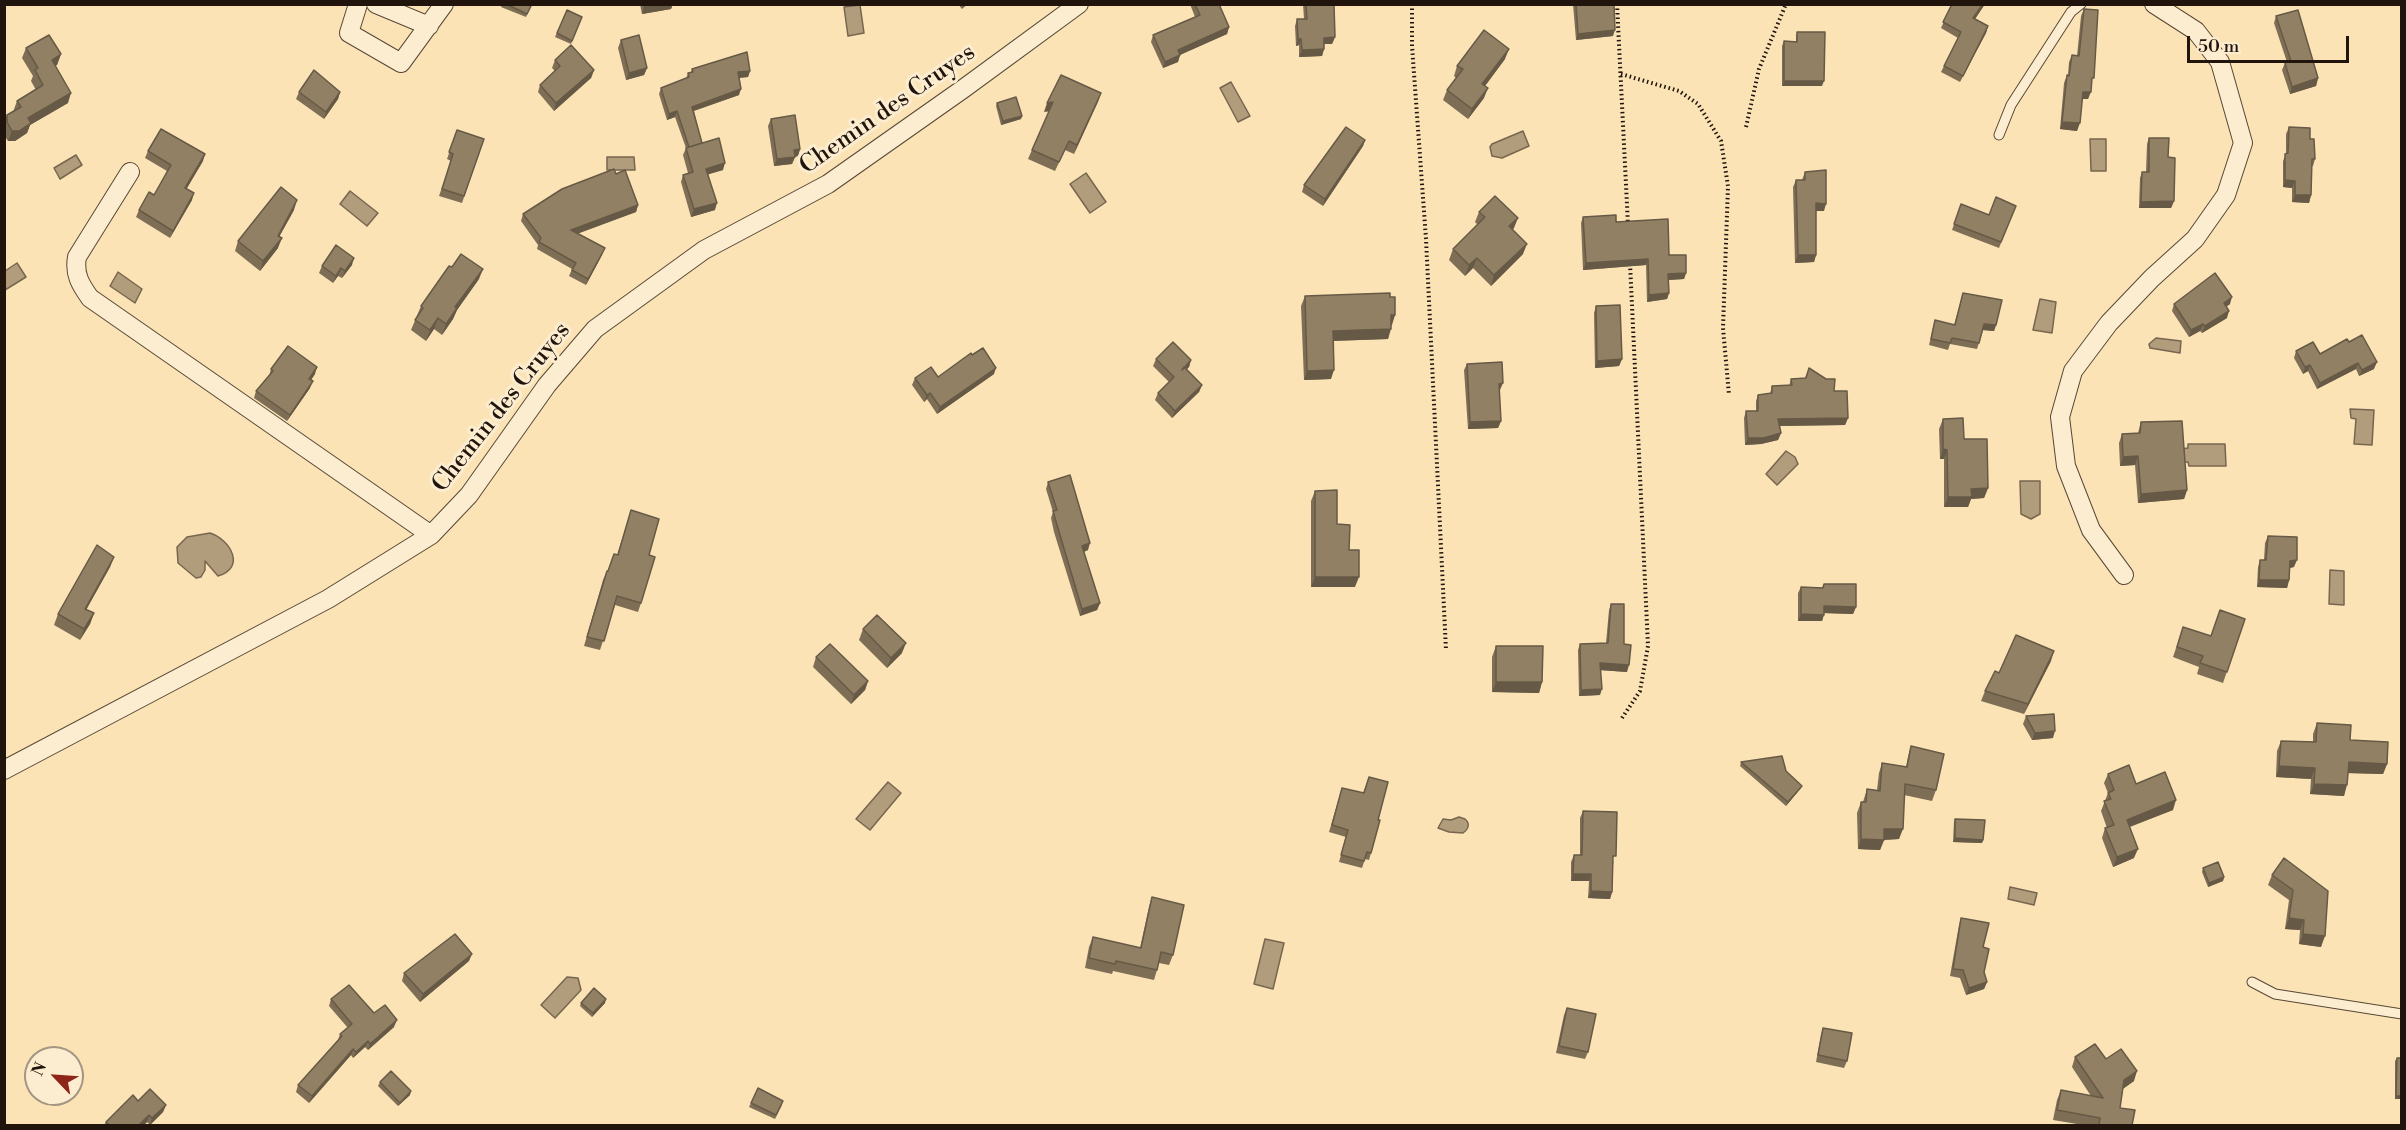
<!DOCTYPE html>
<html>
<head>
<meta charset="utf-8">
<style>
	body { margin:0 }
	#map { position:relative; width:2406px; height:1130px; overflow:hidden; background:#fbe3b6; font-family:"Libre Bodoni",serif }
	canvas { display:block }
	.frame { position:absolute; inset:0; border:6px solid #20140c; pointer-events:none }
	.north { position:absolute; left:24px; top:1046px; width:60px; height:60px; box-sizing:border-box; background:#fcedd0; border:2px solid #a49682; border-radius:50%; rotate:295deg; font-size:16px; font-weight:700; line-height:24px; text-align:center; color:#20140c }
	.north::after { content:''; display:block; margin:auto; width:21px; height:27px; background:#8f2418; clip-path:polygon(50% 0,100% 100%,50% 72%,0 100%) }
	.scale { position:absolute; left:2187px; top:36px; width:162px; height:27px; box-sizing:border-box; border:3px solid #20140c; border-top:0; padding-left:8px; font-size:18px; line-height:21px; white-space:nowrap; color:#20140c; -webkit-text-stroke:4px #fcedd0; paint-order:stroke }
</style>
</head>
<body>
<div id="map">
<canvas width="2406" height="1130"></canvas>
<div class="frame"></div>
<div class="north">N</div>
<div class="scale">50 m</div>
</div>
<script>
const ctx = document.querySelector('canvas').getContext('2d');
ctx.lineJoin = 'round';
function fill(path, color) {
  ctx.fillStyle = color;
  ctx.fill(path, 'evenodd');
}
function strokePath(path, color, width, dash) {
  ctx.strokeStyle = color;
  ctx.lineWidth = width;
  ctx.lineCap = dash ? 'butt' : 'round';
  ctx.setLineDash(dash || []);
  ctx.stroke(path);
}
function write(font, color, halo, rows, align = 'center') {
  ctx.font = font + ' "Libre Bodoni",serif';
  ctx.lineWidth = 6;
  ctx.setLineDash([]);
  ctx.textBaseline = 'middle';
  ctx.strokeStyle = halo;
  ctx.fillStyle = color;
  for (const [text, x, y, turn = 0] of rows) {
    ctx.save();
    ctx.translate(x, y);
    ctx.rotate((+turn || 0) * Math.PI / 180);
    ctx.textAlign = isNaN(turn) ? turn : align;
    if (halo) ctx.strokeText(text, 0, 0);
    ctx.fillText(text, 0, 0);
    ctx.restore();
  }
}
const water = new Path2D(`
	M860 5 864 33 848 36 844 7Z
	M1231 82 1250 116 1238 122 1220 88Z
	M1523 131 1529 146 1502 158 1492 156 1490 147 1492 144Z
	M2090 139H2106V171H2091Z
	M76 155 82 165 60 179 54 168Z
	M607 157H634L635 170H607Z
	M1086 173 1106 202 1090 213 1070 184Z
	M350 191 378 213 367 226 340 204Z
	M17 263 26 277 5 290V271Z
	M118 272 142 289 135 303 110 286Z
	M2040 299 2056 302 2052 333 2033 330Z
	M2156 338 2181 341 2180 353 2150 348 2149 344Z
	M2350 409 2374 410 2372 445 2354 444 2356 419 2351 418Z
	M2188 444H2225L2226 466H2189L2188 462H2182L2180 449 2188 448Z
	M1786 451 1795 457 1798 464 1777 485 1766 474Z
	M2020 481H2040V514L2031 519 2021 514Z
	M210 533C231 540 246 568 218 576L205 561V570L201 577 196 578 178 563 177 547 187 537Z
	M2330 570 2344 571V605L2329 604Z
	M888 782 901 793 870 830 856 819Z
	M1459 817 1465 819C1470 823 1469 829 1463 833L1449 832 1438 828 1443 819 1451 820Z
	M2010 887 2037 893 2034 905 2008 899Z
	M1265 939 1284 943 1273 989 1254 984Z
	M567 977 578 978 581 990 555 1018 541 1005Z`);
const path = new Path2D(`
	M1412 4V46L1426 239 1446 650
	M1617 4 1628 225
	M1621 74 1679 91 1698 104 1721 141 1728 186 1723 328 1729 395
	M1746 127 1759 69 1786 4
	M1622 718 1640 691 1648 646 1630 263`);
const lane = new Path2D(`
	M1999 135 2011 105 2071 12 2081 4
	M2252 982 2275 994 2402 1014`);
const street = new Path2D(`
	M358 4 349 33 401 63 444 4
	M376 4 429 26
	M130 172 77 257C74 274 80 284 90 298L431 535
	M2124 575 2091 530 2066 466 2060 417 2073 371 2109 323 2152 278 2195 239 2226 195 2243 143 2220 62 2196 31 2154 4
	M4 770 328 599 431 535 469 495 547 385 595 329 704 250 828 184 963 89 1079 4`);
const wall = new Path2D(`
	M502 4H532L526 17 501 7Z
	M640 4H673L671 9 642 14Z
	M958 4H968L962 9Z
	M1190 4H1219L1229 27 1227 34 1180 55 1178 62 1163 68 1151 42 1153 35 1195 17Z
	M1303 4H1334L1335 37 1332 44H1324V49L1322 56 1299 57V45L1296 46 1295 26 1297 19H1304Z
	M1573 4H1593L1613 36 1576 40Z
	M1952 4H1985L1975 19 1988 26 1986 33 1960 82 1941 72 1958 38 1941 28Z
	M2084 9 2091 85 2088 99H2082L2077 131 2060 129 2064 83 2067 75 2068 76 2069 62 2072 55 2077 56 2081 16Z
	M567 10 582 17 571 44 555 37Z
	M2276 16 2318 78 2316 86 2290 94 2282 70 2285 63 2287 62 2274 23Z
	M1797 32 1822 86H1782V46L1784 41H1796V37Z
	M621 40 647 68 644 75 626 80 618 48Z
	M26 48 61 54 57 65 55 66 68 103 30 125 27 133 15 141H8L4 135V122L7 115 13 112 17 101 36 90 31 81 33 76 22 58Z
	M1505 59 1485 86 1484 98 1468 119 1443 100 1447 90 1456 78 1454 76 1457 66Z
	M555 60 594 70 591 78 554 111 538 92 540 85 555 71 552 68Z
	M692 69 750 71 748 77 739 78V95L694 111 702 143 723 170 708 174 715 210 691 217 681 182 683 175 688 173 683 155 686 148 675 117 667 120 659 94 661 88 686 79 688 73 691 72Z
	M299 92H340L338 99 324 119 296 99Z
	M1101 93 1074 154 1065 150 1055 171 1028 159 1049 111 1044 112Z
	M997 103 1022 116 1021 119 1001 125 996 106Z
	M771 119 800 149 798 156 795 157 792 164 774 166 768 126Z
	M2289 127 2310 139 2315 159 2313 166H2312L2311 195 2309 203 2292 202V188L2283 187V161L2286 154V134Z
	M457 130 484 139 462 203 439 196 451 161 447 159Z
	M2149 138 2168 157 2174 201 2171 208H2139L2140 178 2142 172H2146L2147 144Z
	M1365 140 1363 146 1323 206 1302 192 1304 185Z
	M148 151 203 161 186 189 192 200 170 238 136 217 139 210 154 195 167 171 145 158Z
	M1805 172 1824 211H1816V255L1814 262 1795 263 1793 187 1796 180H1802Z
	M616 174 638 205 636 212 578 233 602 255 586 285 569 276 572 269 537 249 538 245 521 221 523 214Z
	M1961 204 1989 215 2016 206 1999 248 1952 230Z
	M294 210 279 237 278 248 260 271 235 251 238 241Z
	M1479 212 1514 228 1513 229 1523 254 1491 286 1473 268 1465 276 1449 260 1453 249 1478 225 1475 222Z
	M1583 217 1616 222 1669 255 1686 273 1684 279 1669 280V293L1667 299 1647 302 1646 265 1583 270 1581 223Z
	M352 265 342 278 338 276 333 283 319 273 322 266Z
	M479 279 457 310 453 319 442 335 434 329 426 341 411 330 421 306Z
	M1963 293 1996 325 1994 331 1983 330 1977 349 1950 344 1948 350 1929 345 1935 320 1954 325Z
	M1305 296 1390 297 1395 315 1391 325 1388 339 1333 341 1331 379 1304 380 1301 306Z
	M2174 304H2230L2226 307 2227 318 2202 333 2200 331 2189 337 2172 311Z
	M1596 306 1622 359 1619 366 1595 368 1594 313Z
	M2349 342 2374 369 2359 376 2356 369 2317 389 2308 371 2303 374 2294 358 2296 351 2320 354Z
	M972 355 994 374 937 414 927 399 924 402 912 385 915 378 938 377Z
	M1156 359 1191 360 1189 367 1187 369 1202 385 1199 392 1172 418 1155 400 1158 393 1169 382 1153 366Z
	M1467 364 1500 390H1499L1501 421 1498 428 1468 429 1464 370Z
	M1809 368 1834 391 1848 418 1845 425 1779 426 1781 433 1778 440 1761 444 1745 445 1744 418 1746 411H1756V401L1758 395 1770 394 1772 386H1789L1791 379 1805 378Z
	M271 369 315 374 311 380 310 388 287 421 254 398 256 391 269 376Z
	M1943 419 1964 439 1988 488 1984 498 1971 499 1968 507H1944V459H1940L1939 429Z
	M2141 422 2187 490 2184 499 2138 503 2135 465 2120 466 2119 443 2122 434 2138 433Z
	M1048 482 1088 550 1084 552 1100 603 1097 610 1080 616 1054 532 1051 518 1053 512 1046 489Z
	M1315 491 1337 524 1349 550 1355 587H1311V501Z
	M631 510 649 555 641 603 638 612 615 605 600 650 584 646 603 580 607 571H608L614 554 617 555Z
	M2268 536 2294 567 2290 568 2289 580 2287 588 2257 587 2258 567 2260 560H2264L2265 543Z
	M114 557 110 567 86 610 94 613 90 624 80 640 54 625 58 614Z
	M1824 584 1856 607 1853 614 1824 613 1822 621H1798V593L1801 587 1822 588Z
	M1611 604 1624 644 1627 672 1601 670 1600 695 1579 696 1578 650 1580 644 1606 643 1609 610Z
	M2245 619 2223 683 2197 674 2199 667 2173 657 2183 627 2211 636Z
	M863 629 902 653 887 668 859 640Z
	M1496 646 1542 682 1539 693 1492 692V657Z
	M816 657 868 681 865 690 851 704 813 667Z
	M2051 661 2024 714 1981 701 1985 691 1999 673Z
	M2026 716 2053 738 2032 740 2023 724Z
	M2317 723 2350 740 2387 764 2383 774 2348 773 2344 796 2310 794 2311 779 2276 777 2277 751 2281 741 2313 742V734Z
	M1911 746 1936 790 1932 801 1904 795 1899 839 1884 840 1880 850 1858 849 1857 813 1861 802H1863L1867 789 1877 790 1879 773 1882 763 1906 767 1908 757Z
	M1741 762 1786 771 1800 789 1786 806 1740 766Z
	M2108 774 2136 784 2173 810 2130 827 2134 858 2113 867 2102 838 2105 828H2107L2101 811 2108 793 2104 783Z
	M1369 777 1378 820 1371 853 1369 860 1365 859 1362 868 1339 862 1346 837 1329 832 1342 788 1363 793Z
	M1583 811 1614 863H1613L1612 892 1610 899 1588 898 1589 881H1571V862L1574 855H1580V818Z
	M1955 819 1983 840 1982 843 1953 842 1954 822Z
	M2203 868 2224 877 2223 881 2208 887 2202 872Z
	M2272 875 2328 891 2321 947 2299 944 2300 930 2285 929 2289 900 2268 885Z
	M1152 897 1173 955 1169 965 1159 963 1154 980 1113 971 1112 974 1085 968 1089 947 1093 937 1140 948 1149 907Z
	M1961 918 1983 947 1984 972 1987 982 1984 989 1966 995 1960 978 1950 976 1959 925Z
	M469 961 420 1002 402 981 404 973Z
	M331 999 374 1013 394 1027 368 1050 365 1047 353 1058 351 1055 309 1103 296 1092 298 1085 338 1040 340 1034 348 1028 329 1006Z
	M581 1003H605L592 1017 580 1006Z
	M1567 1008 1588 1052 1585 1059 1556 1053 1564 1015Z
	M1823 1028 1847 1061 1844 1068 1816 1062 1821 1035Z
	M2075 1057 2106 1059 2134 1081 2123 1089 2120 1108 2132 1125H2083L2053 1120 2057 1100 2061 1090 2091 1096 2072 1067Z
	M2397 1058H2402V1099H2395V1061Z
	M380 1082 410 1095 398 1106 378 1086Z
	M138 1101 166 1105 163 1112 150 1125 147 1122 144 1125H104L106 1122Z
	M751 1103 782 1105 775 1119 749 1107Z`);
const shadedWall = new Path2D(`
	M660 4H673L671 9 642 14 644 7Z
	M1983 4H1985L1971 25 1973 18Z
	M1988 26 1986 33 1960 82Z
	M1229 27 1227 34 1175 57 1178 50Z
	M1615 30 1613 36 1576 40 1578 34Z
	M1335 37 1332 44H1321L1324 38Z
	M1298 39H1301L1299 45 1296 46Z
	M1324 49 1322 56 1299 57 1302 50Z
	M1509 49 1505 59 1479 94 1482 84Z
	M61 54 57 65 48 70 52 60Z
	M1180 55 1178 62 1163 68 1165 62Z
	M647 68 644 75 626 80 629 73Z
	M594 70 591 78 554 111 556 103Z
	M750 71 748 77 736 78 738 72Z
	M2318 78 2316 86 2290 94 2292 87Z
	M1784 81H1824L1822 86H1782Z
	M1488 88 1484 98 1468 119 1472 109Z
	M741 89 739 95 690 112 692 107Z
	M340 92 338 99 324 119 326 112Z
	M2083 92H2091L2088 99H2080Z
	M71 93 68 103 30 125 27 133 15 141H8L12 131 28 118Z
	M1101 93 1098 102 1074 154 1077 145Z
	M1053 102 1050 111 1044 112 1047 103Z
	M677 111 675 117 667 120 669 114Z
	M1022 116 1021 119 1001 125 1003 121Z
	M2062 122 2080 123 2077 131 2060 129Z
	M1365 140 1363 146 1323 206 1325 199Z
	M800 149 798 156 792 157 794 150Z
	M205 154 203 161 183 195 185 188Z
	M795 157 792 164 774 166 777 159Z
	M725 163 723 170 703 176 706 169Z
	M2285 180 2295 181 2292 188 2283 187Z
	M194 193 192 200 170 238 173 231Z
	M2295 195H2311L2309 203 2292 202Z
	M297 200 294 210 274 246 278 236Z
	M2174 201 2171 208H2139L2141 202Z
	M717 203 715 210 691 217 694 209Z
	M1816 203 1826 204 1824 211H1814Z
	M638 205 636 212 569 237 571 230Z
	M1518 218 1514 228 1505 236 1509 226Z
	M282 238 278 248 260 271 263 261Z
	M1527 244 1523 254 1491 286 1494 275Z
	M605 248 602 255 586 285 588 279Z
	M1798 255H1816L1814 262 1795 263Z
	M354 258 352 265 342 278 345 271Z
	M1477 258 1473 268 1465 276 1469 265Z
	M1648 259 1646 265 1583 270 1586 263Z
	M341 268 338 276 333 283 336 276Z
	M483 269 479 279 457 310 453 319 442 335 446 324 455 307Z
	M1686 273 1684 279 1666 280 1668 274Z
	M1669 293 1667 299 1647 302 1649 295Z
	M2232 297 2230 304 2221 310 2224 303Z
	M2229 311 2227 318 2202 333 2205 326Z
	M1391 315H1395L1392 325H1387Z
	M438 318 434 329 426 341 430 330Z
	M1984 324 1996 325 1994 331 1982 330Z
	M2203 324 2200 331 2189 337 2191 330Z
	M1391 329 1388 339 1329 341 1333 331Z
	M1622 359 1619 366 1595 368 1597 361Z
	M1191 360 1189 367 1179 377 1182 370Z
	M2377 362 2374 369 2359 376 2362 370Z
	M2358 363 2356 369 2317 389 2320 383Z
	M2310 365 2308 371 2303 374 2305 367Z
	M317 367 315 374 307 386 309 379Z
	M996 368 994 374 937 414 940 407Z
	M1334 370 1331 379 1304 380 1307 371Z
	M313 381 310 388 287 421 290 415Z
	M1503 383 1500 390H1496L1499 384Z
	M1202 385 1199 392 1172 418 1175 411Z
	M930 393 927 399 924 402 927 395Z
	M1848 418 1845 425 1776 426 1778 419Z
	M1501 421 1498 428 1468 429 1470 422Z
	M1781 433 1778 440 1761 444 1745 445 1748 438Z
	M1943 449 1947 450 1944 459H1940Z
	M2138 456 2135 465 2120 466 2123 457Z
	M1988 488 1984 498 1971 499 1968 507H1944L1948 497 1971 489Z
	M2187 490 2184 499 2138 503 2141 494Z
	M1090 543 1088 550 1079 553 1082 546Z
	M114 557 110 567 81 619 85 609Z
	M2297 560 2294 567 2288 568 2290 561Z
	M1315 577H1359L1355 587H1311Z
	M2259 580H2289L2287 588 2257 587Z
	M1100 603 1097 610 1080 616 1082 609Z
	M1824 606 1856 607 1853 614 1822 613Z
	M94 613 90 624 80 640 84 629Z
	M1801 614 1824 615 1822 621H1798Z
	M906 643 902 653 887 668 891 658Z
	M2054 651 2051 661 2024 714 2028 704Z
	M1600 663 1629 665 1627 672 1598 670Z
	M868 681 865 690 851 704 854 695Z
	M1496 682H1542L1539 693 1492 692Z
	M1602 689 1600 695 1579 696 1581 690Z
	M2055 731 2053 738 2032 740 2035 733Z
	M2349 762 2387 764 2383 774 2345 773Z
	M2279 766 2315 768 2311 779 2276 777Z
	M2314 784 2347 785 2344 796 2310 794Z
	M1802 786 1800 789 1786 806 1788 802Z
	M2176 800 2173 810 2123 829 2127 820Z
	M1884 829H1903L1899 839 1880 840Z
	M1955 838 1983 840 1982 843 1953 842Z
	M1861 839 1884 840 1880 850 1858 849Z
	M2138 849 2134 858 2113 867 2117 857Z
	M1573 874H1591L1589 881H1571Z
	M2224 877 2223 881 2208 887 2209 883Z
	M1591 891 1612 892 1610 899 1588 898Z
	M2289 918 2304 920 2300 930 2285 929Z
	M2303 934 2325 936 2321 947 2299 944Z
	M472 954 469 961 420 1002 423 994Z
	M1987 982 1984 989 1966 995 1969 988Z
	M606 999 605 1003 592 1017 593 1013Z
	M397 1020 394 1027 368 1050 370 1044Z
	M368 1041 365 1047 353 1058 356 1052Z
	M353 1049 351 1055 309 1103 312 1096Z
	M2137 1071 2134 1081 2121 1090 2124 1080Z
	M411 1091 410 1095 398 1106 400 1103Z
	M2396 1096H2402V1099H2395Z
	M166 1105 163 1112 150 1125 152 1118Z
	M149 1115 147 1122 144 1125H139Z`);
const building = new Path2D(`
	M506 4H532L527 14Z
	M644 4H660L644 7Z
	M1195 4H1219L1229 27 1178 50 1180 55 1165 62 1153 35 1200 15Z
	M1306 4H1334L1335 37 1324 38V49L1302 50 1301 39H1298L1297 19H1307Z
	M1576 4H1593V5L1614 4 1615 30 1578 34Z
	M1952 4H1983L1973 18 1988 26 1963 76 1944 66 1961 32 1943 22Z
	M2084 9 2098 10 2094 78H2092L2091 92H2083L2080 123 2062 122 2067 75 2069 76 2072 55 2079 56Z
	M567 10 582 17 572 41 557 33Z
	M2298 10 2318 78 2292 87 2285 63 2291 61 2276 16Z
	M1484 30 1509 49 1482 84 1488 88 1472 109 1447 90 1463 69 1457 66Z
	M1797 32H1825L1824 81H1784V41L1797 42Z
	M49 35 61 54 52 60 71 93 28 118 31 123 19 131H12L7 122V115L21 107 17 101 43 85 35 70 38 68 26 48Z
	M639 35 647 68 629 73 621 40Z
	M571 45 594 70 556 103 540 85 560 66 555 60Z
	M747 52 750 71 738 72 741 89 692 107 702 143 689 147 677 111 669 114 661 88 689 77 688 73 693 72 692 69Z
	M314 70 340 92 326 112 299 92Z
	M1061 75 1101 93 1077 145 1069 141 1059 162 1032 150 1053 102 1047 103Z
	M1016 97 1022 116 1003 121 997 103Z
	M795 115 800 149 794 150 795 157 777 159 771 119Z
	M1346 127 1365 140 1325 199 1304 185Z
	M2289 127 2310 128V139H2314L2315 159H2312L2311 195H2295V181L2285 180V154L2288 153Z
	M161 129 205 154 185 188 194 193 173 231 139 210 149 192 154 195 171 165 148 151Z
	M457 130 484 139 464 196 442 189 453 154 449 152Z
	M719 138 725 163 706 169 717 203 694 209 683 175 693 172 686 148Z
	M2149 138H2169L2168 157 2175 158 2174 201 2141 202 2142 172H2149Z
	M614 169 616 174 625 170 638 205 571 230 605 248 588 279 572 270 576 263 539 242 541 238 523 214 562 189Z
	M1826 170V204L1816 203V255H1798L1796 180H1805V172Z
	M281 187 297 200 278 236 282 238 263 261 238 241Z
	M1495 196 1518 218 1509 226 1527 244 1494 275 1477 258 1469 265 1453 249 1485 217 1479 212Z
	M1996 197 2016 206 2001 242 1954 224 1961 204 1989 215Z
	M1616 215V222L1668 219 1669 255H1686V273L1668 274 1669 293 1649 295 1648 259 1586 263 1583 217Z
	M336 245 354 258 345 271 341 268 336 276 322 266Z
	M461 254 483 269 455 307 457 308 446 324 438 318 430 330 415 320 423 308 421 306 449 266 452 267Z
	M2215 273 2232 297 2224 303 2229 311 2205 326 2203 324 2191 330 2174 304Z
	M1390 293V297H1395V315H1391V329L1333 331 1334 370 1307 371 1305 296Z
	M1963 293 2002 300 1996 325 1984 324 1979 343 1952 338 1950 343 1931 339 1935 320 1955 325Z
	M1620 305 1622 359 1597 361 1596 306Z
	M2362 335 2377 362 2362 370 2358 363 2320 383 2310 365 2305 367 2296 351 2313 342 2320 354 2347 339 2349 342Z
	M1173 342 1191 360 1182 370 1184 367 1202 385 1175 411 1158 393 1174 377 1156 359Z
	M288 346 317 367 309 379 313 381 290 415 256 391 273 371 271 369Z
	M983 348 996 368 940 407 930 393 927 395 915 378 931 367 938 377 971 353 972 355Z
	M1502 362 1503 383 1499 384 1501 421 1470 422 1467 364Z
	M1809 368 1826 379H1835L1834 391H1847L1848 418 1778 419 1781 433 1764 438H1748L1746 411H1758V395L1772 393V386L1792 385 1791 379 1806 378Z
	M1963 418 1964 439H1987L1988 488 1971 489 1972 497H1948L1947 450 1943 449V419Z
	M2182 421 2187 490 2141 494 2138 456 2123 457 2122 434 2140 433 2141 422Z
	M1070 475 1090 543 1082 546 1100 603 1082 609 1057 525 1053 511 1057 510 1048 482Z
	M1337 490V524L1350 525 1349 550H1359V577H1315V491Z
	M631 510 659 519 649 555 655 557 641 603 617 596 604 641 587 637 607 571H608L614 554 618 555Z
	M2268 536 2297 537V560L2290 561 2289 580H2259L2260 560H2266Z
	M97 545 114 557 85 609 94 613 84 629 58 614Z
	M1824 584H1856V607L1824 606V615L1801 614V587L1823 588Z
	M1611 604H1624V644L1631 645 1629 665 1600 663 1602 689 1581 690 1580 644 1608 643Z
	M2220 610 2245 619 2227 672 2200 663 2203 656 2177 647 2183 627 2211 636Z
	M877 615 906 643 891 658 863 629Z
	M2016 635 2054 651 2028 704 1985 691 1995 671 1999 673Z
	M830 644 868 681 854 695 816 657Z
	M1496 646H1543L1542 682H1496Z
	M2054 714 2055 731 2035 733 2026 716Z
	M2317 723 2351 725 2350 740 2388 742 2387 764 2349 762 2347 785 2314 784 2315 768 2279 766 2281 741 2316 742Z
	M1911 746 1944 754 1936 790 1905 784 1903 829H1884V840L1861 839V802H1866L1867 789 1880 791 1882 763 1907 767Z
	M1782 756 1786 771 1802 786 1788 802 1741 762Z
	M2129 765 2136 784 2165 772 2176 800 2127 820 2138 849 2117 857 2105 828 2114 825 2104 801 2111 799 2108 793 2114 790 2108 774Z
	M1369 777 1388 782 1378 820H1380L1371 853 1367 852 1364 861 1341 855 1348 830 1332 825 1342 788 1364 793Z
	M1583 811 1617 812 1616 856H1613L1612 892 1591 891V874H1573L1574 855H1582Z
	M1955 819 1985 820 1983 840 1955 838Z
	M2284 858 2328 891 2325 936 2303 934 2304 920 2289 918 2293 890 2272 875Z
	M2218 862 2224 877 2209 883 2203 868Z
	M1152 897 1184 905 1173 955 1161 952 1157 970 1116 961 1115 964 1089 958 1093 937 1141 948Z
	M1961 918 1989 923 1983 947 1989 949 1984 972 1987 982 1969 988 1963 970 1953 969Z
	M455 934 472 954 423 994 404 973Z
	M349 985 374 1013 385 1005 397 1020 370 1044 368 1041 356 1052 353 1049 312 1096 298 1085 342 1036 340 1034 352 1024 331 999Z
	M594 988 606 999 593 1013 581 1003Z
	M1567 1008 1596 1014 1588 1052 1559 1046Z
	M1823 1028 1852 1033 1847 1061 1818 1055Z
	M2095 1044 2106 1059 2121 1049 2137 1071 2124 1080 2120 1108 2135 1110 2132 1125H2099L2100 1118 2057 1110 2061 1090 2103 1098 2075 1057Z
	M2397 1058H2402V1096H2396Z
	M391 1071 411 1091 400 1103 380 1082Z
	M758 1088 783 1101 776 1115 751 1103Z
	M150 1089 166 1105 152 1118 149 1115 139 1125H109L106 1122 133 1095 138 1101Z`);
const streetNames = [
	["Chemin des Cruyes",888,110,-35],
	["Chemin des Cruyes",502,408,-52]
];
fill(water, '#b19d7c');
strokePath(water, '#77664f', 1.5);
strokePath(lane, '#574836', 11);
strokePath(street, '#574836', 20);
strokePath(path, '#20140c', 4, [1.5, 3]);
strokePath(lane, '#fcedd0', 9);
strokePath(street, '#fcedd0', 18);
fill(wall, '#7e6e56');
fill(shadedWall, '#665a46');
fill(building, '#928064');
strokePath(building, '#665a46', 1.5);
write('24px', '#20140c', '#fcedd0', streetNames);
</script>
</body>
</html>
